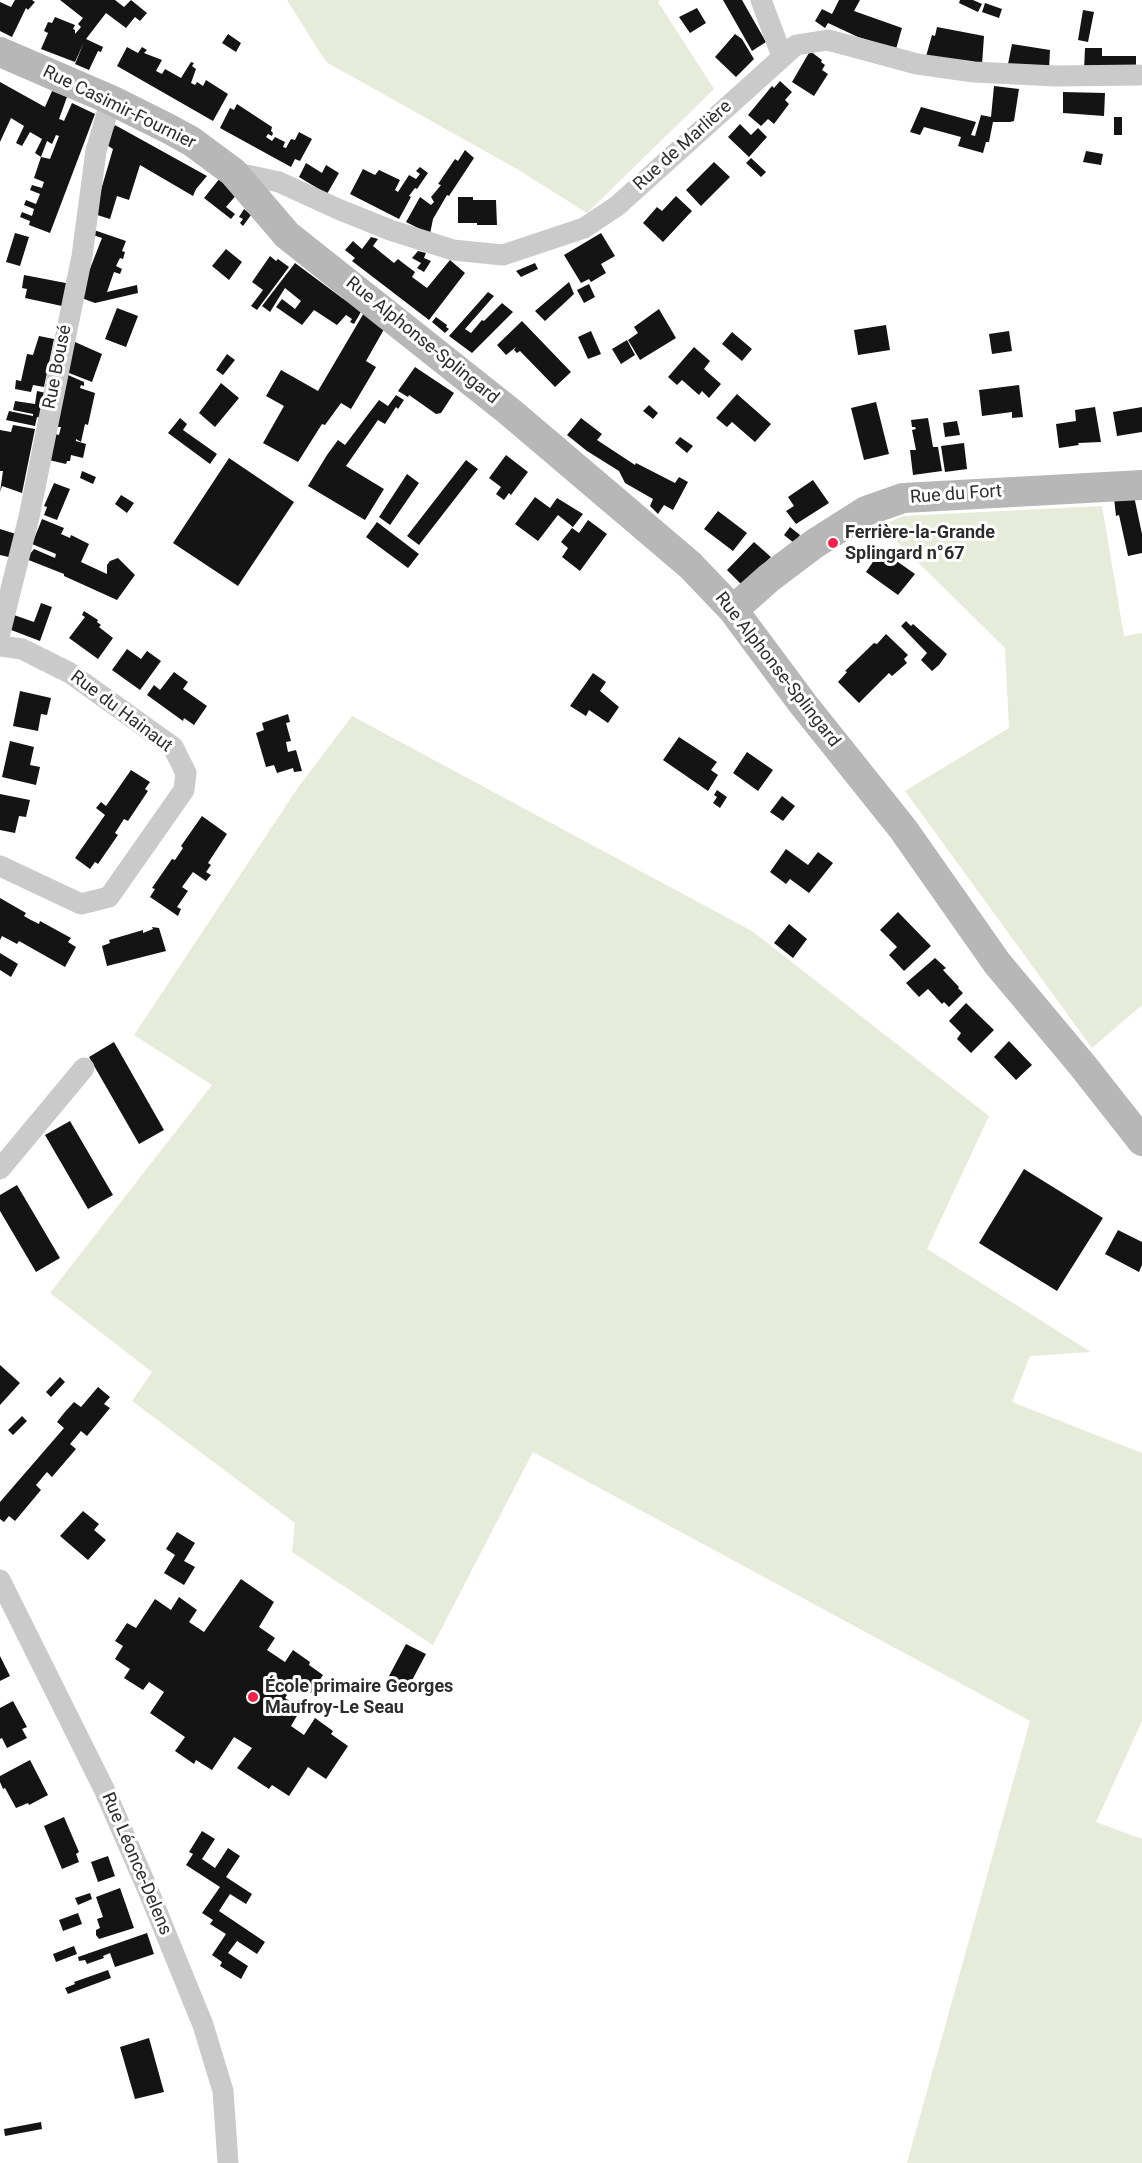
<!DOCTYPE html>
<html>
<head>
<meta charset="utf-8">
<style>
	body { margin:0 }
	canvas { display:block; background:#fff }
</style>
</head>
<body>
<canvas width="1142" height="2163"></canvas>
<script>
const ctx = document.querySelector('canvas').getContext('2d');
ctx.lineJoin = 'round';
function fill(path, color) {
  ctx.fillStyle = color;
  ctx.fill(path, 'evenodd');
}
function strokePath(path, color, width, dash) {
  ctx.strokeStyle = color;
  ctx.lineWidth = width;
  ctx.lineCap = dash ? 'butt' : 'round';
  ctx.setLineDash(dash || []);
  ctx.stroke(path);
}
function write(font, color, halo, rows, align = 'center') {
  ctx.font = font + ' Roboto,sans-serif';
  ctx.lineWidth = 6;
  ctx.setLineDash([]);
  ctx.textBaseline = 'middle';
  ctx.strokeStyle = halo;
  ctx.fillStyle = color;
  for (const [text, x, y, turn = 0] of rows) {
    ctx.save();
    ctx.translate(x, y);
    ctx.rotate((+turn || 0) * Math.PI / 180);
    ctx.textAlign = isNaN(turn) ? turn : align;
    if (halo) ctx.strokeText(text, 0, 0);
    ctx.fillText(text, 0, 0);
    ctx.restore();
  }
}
const green = new Path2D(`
	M287 0H660L658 2 714 89 587 213 517 169 326 62Z
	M1102 506 1124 636 1142 633V1005L1092 1048 905 791 1009 728 1005 648 881 526 903 516Z
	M352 716 752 931 989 1116 927 1249 1091 1352 1030 1356 1012 1402 1142 1453V1721L1096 1822 1142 1839V2163H907L1030 1721 533 1452 433 1645 292 1552 295 1523 132 1401 152 1372 50 1293 212 1085 134 1035 297 789Z`);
const building = new Path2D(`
	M15 0H32L35 2 28 10 26 8 12 37 0 31V2L11 7Z
	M60 0H115L124 7 131 0 147 13 140 21 135 17 126 28 106 13 86 39 103 47 101 52 98 51 89 70 75 64 84 42 75 62 41 49 48 33 44 31 48 22 52 23 55 17 75 25 73 29 75 30V34L81 27 78 24 83 18Z
	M723 0H742L766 42 752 51Z
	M839 0H860L854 11 902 28 896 49 858 37 828 23 825 28 815 21 822 9 832 14Z
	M960 0H973L982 4 978 12 959 3Z
	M985 3 1002 9 999 18 982 12Z
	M697 8 706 23 690 33 679 17Z
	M1083 10 1094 12 1088 42 1078 40Z
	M937 27 984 36 982 65 925 60 932 35 935 36Z
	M228 34 241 43 236 52 222 43Z
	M735 34 742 39 754 59 736 77 715 57Z
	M1012 44 1050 50 1049 69 1008 64Z
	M127 47 138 53 142 47 147 50 144 53 162 60 156 71 162 74 165 69 181 78 191 62 194 63 192 66 196 69 191 83 195 85 197 82 203 86 206 80 228 94 213 121 117 66Z
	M1085 48H1102V56H1136V69L1084 70Z
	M810 51 822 60 821 62 825 65 822 70 828 74 814 96 792 82Z
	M780 81 792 92 785 100 789 104 774 124 768 119 761 126 748 115 772 86 774 88Z
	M0 82 45 107 52 91 67 97 59 119 62 120 64 121 72 103 95 114 50 233 29 225 30 221 20 217 22 212 32 216 34 209 24 205 26 200 36 204 40 194 30 190 32 185 42 188 44 182 34 178 41 157 50 159 59 136 56 135 52 144 47 141 41 157 35 153 42 139 30 132 22 146 16 143 24 126 11 118 0 142Z
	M994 86 1019 89 1014 121 1010 122H993L989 142H986L983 153 958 146 961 137 924 127 920 135 910 132 921 107 976 122 971 135 975 136 981 115 991 117Z
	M1063 92 1105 93 1104 116 1063 113Z
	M237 104 272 127 271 131 273 133 272 136 268 134 266 137 272 141 275 137 285 142 283 147 286 148 291 139 295 140 299 132 312 139 300 161 295 159 291 167 220 128 230 108 234 110Z
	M1114 117H1122V135H1114Z
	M740 124 751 135 758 128 767 137 749 157 728 137Z
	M115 125 207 176 196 189 193 196 140 165 129 200 117 196 110 219 94 214 113 149 105 144Z
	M465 150 474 158 449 196 447 195 433 219 430 234 406 222 420 197 431 205 434 202 431 197 441 185 438 184 455 159 458 161Z
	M1086 151 1103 154 1101 165 1083 162Z
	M751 158 766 172 761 177 746 163Z
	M714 162 730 177 701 206 686 190Z
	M306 163 322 173 326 165 339 173 327 194 299 177Z
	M420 167 428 173 417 189 415 188 409 196 411 197 399 219 350 194 363 169 375 175 379 170 400 180 395 190 398 192 409 175 416 179 420 174 416 171Z
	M220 178 238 193 226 207 235 214 231 219 204 198Z
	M676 196 692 211 663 242 643 223 657 207 662 211Z
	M458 197H473V200H496L497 225H477V223H458Z
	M244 209 251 215 243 226 240 223 243 219 239 217Z
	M91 229 126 241 122 251 125 252 123 259 120 258 116 266 122 269 120 274 114 272 107 292 137 285 138 293 95 303 79 297 102 238 90 234Z
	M15 233 29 237 20 266 6 262Z
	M601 233 615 256 601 264 606 273 591 282 589 279 581 283 564 255Z
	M371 237 378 239 373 246 394 263 398 259 403 263 415 272 412 277 427 288 450 260 465 273 429 320 352 261 355 258 345 250 353 241 362 249Z
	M226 249 242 262 229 280 212 266Z
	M418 251 426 253 424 258 431 261 424 272 417 268 421 263 412 258Z
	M270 256 276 261 278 259 289 267 257 310 251 306 263 290 252 282Z
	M295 263 342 298 362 310 354 324 350 322 352 319 346 315 337 325 314 310 302 325 276 307 282 299 295 309 301 301 285 288 270 312 262 306Z
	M535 263 538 269 521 277 516 271Z
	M24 275 71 284 62 306 25 298 27 289 22 288Z
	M569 282 574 294 545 321 535 311Z
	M589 284 595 297 584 303 577 290Z
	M488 292 494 296 465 329 471 333 482 320 484 321 502 303 513 312 472 353 449 336Z
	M117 308 138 316 126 347 105 339Z
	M659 309 676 338 640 360 628 340 638 333 634 327Z
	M365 311 387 324 366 361 376 367 351 409 341 403 325 425 322 424 298 462 263 443 284 406 266 396 281 370 318 391Z
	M436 317 447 325 446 327 449 329 445 333 432 322Z
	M522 321 571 372 555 387 520 351 517 353 514 350 516 347 506 355 497 345Z
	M886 325 890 350 858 355 854 330Z
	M591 331 601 354 588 359 578 337Z
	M1009 331 1012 351 992 354 989 334Z
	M732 332 752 349 742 361 722 344Z
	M39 336 54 339 44 387 33 385 31 392 15 389 16 380 21 381 27 354 33 355Z
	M627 340 635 355 621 364 612 349Z
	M75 342 102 354 92 382 64 371Z
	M694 347 710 361 704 369 721 384 709 398 702 391 699 395 682 380 677 385 668 377Z
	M227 354 235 360 223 375 216 370Z
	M415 367 454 393 441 413 436 414 409 395 408 397 398 391Z
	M68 375 84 382V386L81 385 80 388 95 393 88 425 85 424 81 442 76 439V441L86 444 83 458 71 455 70 461H67L66 464 49 460 55 434 59 435 61 427H57Z
	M221 383 239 398 215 427 199 413Z
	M1019 385 1023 417 1012 418V412L982 416 979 390Z
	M37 391 46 393 42 418 37 417 35 426 6 420 9 411 33 416V414L13 410 15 401 35 404Z
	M737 394 771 424 755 442 732 422 727 427 716 418Z
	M396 395 404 400 398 409 396 407 385 424 378 420 346 466 384 489 365 520 308 486 327 455 338 440 345 445 379 400 388 406Z
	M876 402 889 454 864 460 851 408Z
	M649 405 658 413 653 419 643 411Z
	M1095 407 1101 442 1078 443 1079 445 1059 448 1056 424 1076 421 1075 410Z
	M1142 407V432L1117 436 1113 412Z
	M180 418 187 424 183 430 217 454 210 464 168 433Z
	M581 418 602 434 597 440 629 461 635 465 636 463 675 483 679 477 688 482 673 510 664 505 658 514 650 506 653 499 625 483 619 471 587 451 567 435Z
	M928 418 933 447H938L942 471 913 475 910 450H916L912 430 916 429 915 427H912L911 420Z
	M957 421 960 435 945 437 943 423Z
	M13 425 35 429 22 493 2 486 0 492 3 471H0V430L11 432Z
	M680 437 693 446 687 453 675 443Z
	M964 443 967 469 945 472 941 446Z
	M506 455 528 472 511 495 509 493 504 500 496 494 501 487 489 478Z
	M229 458 294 502 238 586 173 543Z
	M466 460 478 469 419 545 407 536Z
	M82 471 96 477 93 484 80 478Z
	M407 474 419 483 390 525 379 517Z
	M813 480 829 503 796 524 786 511 794 506 788 497Z
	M54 483 70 489 57 520 44 515 47 507 44 506Z
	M121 495 134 503 127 513 115 504Z
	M1134 496 1142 534V553L1128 556 1119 515 1116 516 1114 498Z
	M535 497 550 508 557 498 583 514 573 527 558 515 538 541 515 524Z
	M718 511 747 533 733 551 704 529Z
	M42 519 64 528 61 534 70 538 71 535 89 544 81 562 107 574V565L110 561 118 558 135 575 117 600 64 576V574L26 559 34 549 55 558 56 554 32 544Z
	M588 520 607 534 580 571 562 557 568 548 561 542 572 528 579 533Z
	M377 522 419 554 408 568 366 537Z
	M790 527 800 535 794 543 784 535Z
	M0 529 19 535 13 558 0 555Z
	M754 542 771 557 742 585 727 570Z
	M881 550 915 574 898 595 866 572Z
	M41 603 52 607 40 641 6 628 11 614 34 622Z
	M84 611 98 620 97 622 101 625 99 627 113 638 98 659 69 638 85 617 82 615Z
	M906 621 911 626 913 624 947 654 939 665 932 671 921 660 927 653 901 626Z
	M886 634 908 655 904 659 907 663 892 676 889 673 859 703 838 682 847 672 845 671 874 643 877 644Z
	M127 649 141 659 147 651 161 661 140 690 112 670Z
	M174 672 188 682 183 689 207 706 194 725 184 718 183 721 147 695 154 685 160 690Z
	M593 673 606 682 600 691 619 707 608 723 589 710 586 716 570 706Z
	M20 691 51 698 47 715 41 714 38 731 13 726Z
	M288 714 290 722 286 723 291 741 286 742 288 752 296 750 302 771 294 772 293 768 277 773 274 765 266 767 256 733 264 730 262 723Z
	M679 737 717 762 711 770 718 775 708 791 663 760Z
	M10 741 34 747 30 765 40 767 36 785 2 777Z
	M747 752 773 770 758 791 733 773Z
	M131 770 150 782 145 789 148 791 128 821 124 819 115 833 118 835 98 864 95 862 90 869 75 858 105 815 96 808 101 802 106 806Z
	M717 790 727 797 720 808 713 803 717 797 714 795Z
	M0 794 30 800 26 817 19 816 15 833 0 830Z
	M782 796 795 806 783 821 770 812Z
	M202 816 227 834 208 863 211 865 206 872 211 875 206 881 193 872 182 887 188 891 177 907 181 909 178 916 150 897 155 889 152 888 172 859 175 860 183 848 181 846Z
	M786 849 808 865 818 852 833 863 809 893 790 879 786 884 770 872Z
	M0 898 26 913 24 916 31 920 39 924 40 921 71 938 68 942 76 947 65 967 19 941 17 944 2 936 0 940Z
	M898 912 931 946 904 971 889 955 897 947 880 930Z
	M789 924 807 939 793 958 774 943Z
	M152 927 159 928 166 951 107 966 102 946 110 943 109 940 143 930V933L153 929Z
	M0 953 18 964 11 977 0 970Z
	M935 958 946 968 943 970 959 987 958 988 963 993 949 1007 944 1002 942 1004 928 989 919 997 906 983Z
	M966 1003 994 1030 971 1053 957 1039 961 1033 949 1021Z
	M1009 1041 1032 1065 1016 1080 994 1057Z
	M114 1042 164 1130 139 1144 89 1057Z
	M70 1121 113 1195 88 1209 45 1135Z
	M1024 1169 1103 1218 1057 1291 979 1243Z
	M17 1185 60 1258 36 1272 0 1211V1195Z
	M1118 1230 1142 1242V1265L1139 1272 1105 1254Z
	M0 1365 20 1383 0 1405Z
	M60 1377 65 1382 51 1397 46 1392Z
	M98 1387 110 1397 104 1404 110 1408 87 1436 81 1431 70 1444 76 1449 52 1477 47 1472 36 1485 41 1490 15 1521 9 1516 4 1522 0 1519V1502L64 1428 57 1422 64 1413 74 1402 81 1407Z
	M22 1416 27 1421 13 1435 8 1430Z
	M83 1511 99 1524 94 1530 106 1540 88 1560 60 1536Z
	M177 1532 195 1543 184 1561 195 1567 184 1585 164 1573 175 1555 166 1549Z
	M241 1579 274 1602 259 1627 275 1638 267 1650 285 1662 293 1650 310 1662 309 1665 323 1675 311 1693 295 1683 285 1698 301 1709 291 1726 304 1735 315 1718 333 1731 331 1734 348 1746 326 1779 308 1767 289 1796 272 1785 269 1789 237 1768 252 1748 234 1737 212 1770 196 1760 194 1764 175 1751 185 1737 150 1713 164 1692 149 1682 143 1690 124 1678 130 1669 115 1659 123 1646 115 1641 127 1623 136 1628 155 1599 171 1610 179 1597 197 1610 189 1622 204 1632Z
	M406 1644 426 1654 409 1686 389 1676Z
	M0 1656 10 1676 0 1681Z
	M13 1701 27 1727 22 1729 27 1738 7 1748 2 1738 0 1739V1708Z
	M30 1760 48 1795 29 1805 28 1803 16 1808 5 1788 3 1789 0 1782V1776Z
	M64 1817 79 1852 76 1854 79 1862 62 1869 44 1826Z
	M202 1831 215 1839 202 1859 215 1868 228 1848 240 1856 226 1877 252 1894 246 1904 230 1894 219 1911 265 1942 257 1954 237 1941 228 1953 248 1966 241 1979 220 1966 222 1962 212 1955 226 1934 210 1924 213 1920 202 1913 220 1887 186 1865 193 1854 189 1852Z
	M108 1856 115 1876 98 1882 91 1862Z
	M120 1888 134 1928 99 1939 96 1935V1930L100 1928 97 1919 103 1917 96 1897Z
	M90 1893 92 1899 78 1905 75 1898Z
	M78 1913 82 1924 63 1931 59 1920Z
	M147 1933 154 1954 115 1967 110 1953 103 1956 104 1958 87 1964 85 1960 79 1961 78 1957Z
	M74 1946 77 1954 56 1962 53 1954Z
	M108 1970 111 1978 68 1994 65 1988 75 1984 74 1982Z
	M149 2038 164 2092 135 2099 120 2047Z
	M41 2122 42 2129 5 2136 4 2129Z`);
const street = new Path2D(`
	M761 0 782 56
	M233 172 279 182 338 209 390 230 453 250 503 255 584 228 617 206 796 45 828 40 917 64 974 72 1056 76 1139 75
	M0 633 29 517 82 256 96 151 111 100
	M0 646 22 649 70 673 173 747 186 773 184 790 109 897 81 904 0 866
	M0 1169 84 1068
	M0 1580 104 1789 148 1890 203 2025 223 2091 228 2163`);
const secondary = new Path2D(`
	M0 52 111 100 169 129 191 141 233 172 287 235 510 412 690 565 733 610 803 704 903 829 997 963 1083 1066 1142 1141
	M733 610 769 578 814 544 866 511 903 498 1142 485`);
const markers = [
	[833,543,6,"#f3204a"],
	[253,1697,6,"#f3204a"]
];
const streetNames = [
	["Rue Casimir-Fournier",119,108,26],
	["Rue de Marlière",683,146,-42],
	["Rue Alphonse-Splingard",422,341,39],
	["Rue Bousé",58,367,-79],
	["Rue du Fort",956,495,-4],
	["Rue Alphonse-Splingard",777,670,52],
	["Rue du Hainaut",121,712,37],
	["Rue Léonce-Delens",136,1864,67]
];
const poiNames = [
	["Ferrière-la-Grande",845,533],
	["Splingard n°67",845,554],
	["École primaire Georges",265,1687],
	["Maufroy-Le Seau",265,1708]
];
fill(green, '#e6ecd9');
fill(building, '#141414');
strokePath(street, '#cacaca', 21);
strokePath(secondary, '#b7b7b7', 30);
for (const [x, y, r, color] of markers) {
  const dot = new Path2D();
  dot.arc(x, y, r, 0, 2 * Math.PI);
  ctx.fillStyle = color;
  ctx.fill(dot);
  strokePath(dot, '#fff', 2);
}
write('18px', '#2d2d2d', '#fff', streetNames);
write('bold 18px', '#2d2d2d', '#fff', poiNames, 'left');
</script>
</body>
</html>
